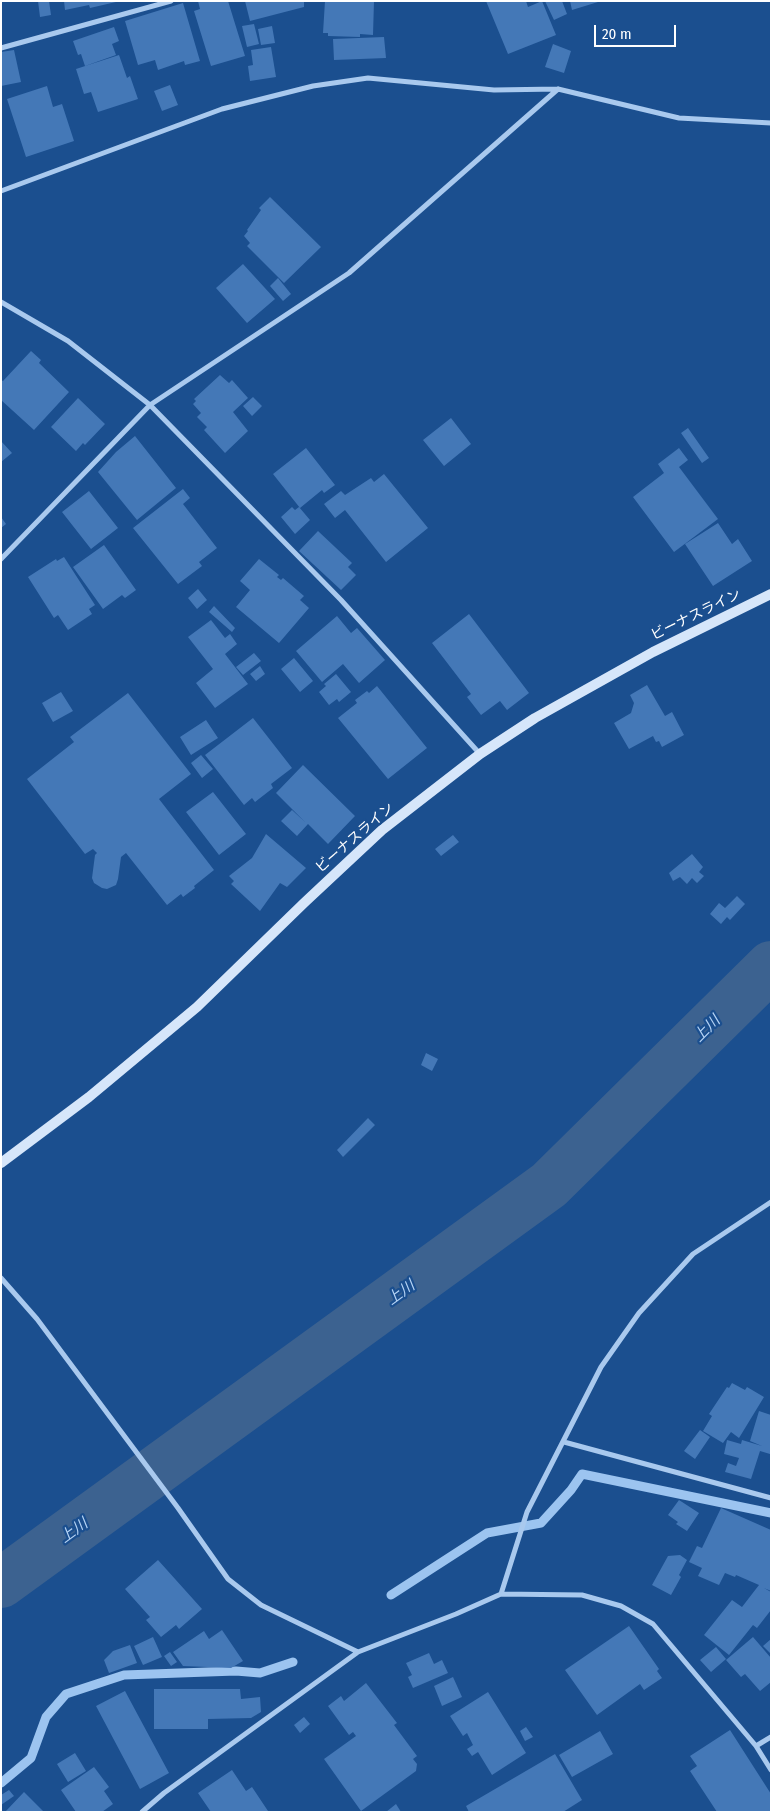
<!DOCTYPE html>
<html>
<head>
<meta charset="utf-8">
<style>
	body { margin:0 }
	#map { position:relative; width:772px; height:1813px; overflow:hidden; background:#1b4f8f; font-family:"Fira Sans Condensed",sans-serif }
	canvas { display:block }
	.frame { position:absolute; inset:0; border:2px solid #fff; pointer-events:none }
	.scale { position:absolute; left:594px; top:25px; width:82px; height:22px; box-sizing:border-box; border:2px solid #fff; border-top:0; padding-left:6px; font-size:15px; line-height:18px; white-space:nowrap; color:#fff; -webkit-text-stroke:4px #1b4f8f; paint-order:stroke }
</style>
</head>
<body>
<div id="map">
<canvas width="772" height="1813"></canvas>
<div class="frame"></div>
<div class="scale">20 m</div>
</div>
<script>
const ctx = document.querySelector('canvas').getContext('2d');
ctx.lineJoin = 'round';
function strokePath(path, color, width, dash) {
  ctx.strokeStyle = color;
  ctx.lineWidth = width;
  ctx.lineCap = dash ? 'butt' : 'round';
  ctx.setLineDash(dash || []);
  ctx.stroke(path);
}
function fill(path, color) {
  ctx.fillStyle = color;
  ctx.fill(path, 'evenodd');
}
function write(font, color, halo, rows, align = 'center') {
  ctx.font = font + ' "Fira Sans Condensed","Noto Sans JP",sans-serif';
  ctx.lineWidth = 4.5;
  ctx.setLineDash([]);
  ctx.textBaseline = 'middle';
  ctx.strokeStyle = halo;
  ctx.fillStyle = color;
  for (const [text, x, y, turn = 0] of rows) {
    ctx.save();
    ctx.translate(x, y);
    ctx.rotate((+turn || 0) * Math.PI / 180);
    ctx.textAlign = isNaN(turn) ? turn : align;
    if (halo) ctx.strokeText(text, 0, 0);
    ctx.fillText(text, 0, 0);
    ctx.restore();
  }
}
const stream = new Path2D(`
	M391 1595 487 1533 541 1523 571 1490 582 1474 771 1513
	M1 1783 31 1758 46 1717 66 1694 124 1675 236 1671 260 1673 293 1662`);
const river = new Path2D(`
	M1 1583 549 1185 771 966`);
const building = new Path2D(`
	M38 1H49L51 15 40 17Z
	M64 1H116V2L90 8 89 5 65 10Z
	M198 1H228L245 56 211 66 194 11 200 9Z
	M245 1H304V7L250 21Z
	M325 1H374L373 35 360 34V37L328 36V33H323Z
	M486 1H526L528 7 542 1 556 35 508 54Z
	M545 1H562L567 14 554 20Z
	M570 1H598V2L572 10Z
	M183 3 200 61 185 65 184 61 158 70 155 60 138 65 125 21Z
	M254 24 259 44 247 47 242 26Z
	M272 26 275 43 261 45 258 29Z
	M114 27 119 41 112 44 116 55 85 66 81 54 78 55 73 41Z
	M384 37 386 58 334 60 333 39Z
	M553 44 571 51 564 73 545 67Z
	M271 47 276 77 250 81 248 66 253 65 251 50Z
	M14 50 21 82 1 86V52Z
	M119 55 127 78 130 76 138 99 98 112 91 92 84 94 76 69Z
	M170 85 178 105 162 111 154 91Z
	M47 86 53 107 62 104 74 141 26 157 7 99Z
	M270 197 321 247 284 283 247 246 250 243 244 236 248 231 247 230 261 210 259 208Z
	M243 264 275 299 247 323 216 288Z
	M278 278 291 294 283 301 270 286Z
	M31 351 41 360 39 363 69 392 34 430 1 400V380L3 381Z
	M220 375 229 383 232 380 248 398 233 412 248 431 225 453 204 430 207 427 197 417 201 413 193 404 196 401 194 399Z
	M253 397 262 406 252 416 243 406Z
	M78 398 105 424 85 445 83 443 76 451 51 427Z
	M451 418 471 444 444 466 423 440Z
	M688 428 709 458 702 463 681 433Z
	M135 436 176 488 137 520 98 472 116 452Z
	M1 441 12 453 1 462Z
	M306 448 335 485 324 493 322 490 300 508 273 474Z
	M679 448 688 460 679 467 718 519 674 552 633 497 664 473 658 464Z
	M384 474 428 528 386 562 345 510 335 518 324 504 341 491 345 495 371 478 374 482Z
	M183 489 190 498 183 504 217 548 199 562 202 566 178 584 133 528Z
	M89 491 118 528 91 549 62 512Z
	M292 507 295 510 299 507 310 520 295 534 281 517Z
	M1 517 6 524 1 528Z
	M718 523 732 544 738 539 752 561 713 586 685 544Z
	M318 531 352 563 348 567 356 575 341 590 299 551Z
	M104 545 136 590 125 598 122 595 103 609 73 567Z
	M64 557 95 605 89 609 92 614 68 630 58 615 54 618 28 577 56 559 57 561Z
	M259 559 279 575 277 577 281 580 283 578 304 596 300 600 309 608 279 643 236 607 250 590 240 581Z
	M198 589 207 600 197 609 188 598Z
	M214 606 235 628 232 632 209 612Z
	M469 614 529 693 507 710 500 701 481 715 467 697 471 694 432 643Z
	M337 616 351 633 357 628 385 660 359 683 343 664 322 682 296 651Z
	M211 620 225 638 230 634 237 644 225 654 248 684 215 708 196 683 213 669 188 637Z
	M254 653 261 661 243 675 236 667Z
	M294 658 313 681 300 692 281 669Z
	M260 666 265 674 256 681 250 674Z
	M336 674 351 692 339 702 337 699 329 705 319 692 326 686 324 684Z
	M647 685 665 716 672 712 684 735 662 747 659 741 656 742 653 736 629 749 614 723 631 713 634 703 630 695Z
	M377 686 427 748 388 779 338 718 357 703 355 700 367 691 369 693Z
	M61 692 73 711 53 722 42 703Z
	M128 693 191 774 159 799 214 870 194 886 195 888 183 897 181 894 167 905 126 853 121 857 118 879 116 885 107 889 102 888 94 883 92 878 95 855 97 853 93 849 85 854 27 779 74 742 70 737Z
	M253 718 292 768 271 784 273 788 255 802 252 798 244 805 205 755Z
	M206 720 218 738 191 755 180 737Z
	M201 755 213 769 202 778 191 763Z
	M303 765 355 816 328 844 308 824 297 836 281 821 292 810 305 822 276 793Z
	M213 792 246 834 219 855 186 812Z
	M266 834 306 868 287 887 280 883 260 911 231 884 234 881 229 876 252 858Z
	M453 835 459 842 441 856 435 849Z
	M692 854 703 867 699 872 704 876 697 883 692 878 687 884 680 877 673 881 669 873Z
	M737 896 745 904 730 920 727 917 721 924 710 914 719 903 725 908Z
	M426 1053 438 1059 432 1071 421 1065Z
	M368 1118 375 1125 343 1157 337 1150Z
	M732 1383 745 1390 747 1387 764 1397 739 1438 731 1432 723 1443 703 1431 712 1416 709 1414 727 1387 729 1388Z
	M759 1411 771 1415 770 1454 760 1451 751 1479 725 1472 728 1463 736 1466 739 1458 724 1454 727 1440 741 1444 742 1440 762 1446 750 1441Z
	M700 1430 710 1437 695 1459 684 1451Z
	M679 1500 699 1513 687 1531 676 1524 678 1522 668 1515Z
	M721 1508 771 1530V1591L764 1588 771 1592V1610L757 1628 753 1625 729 1655 704 1635 732 1600 742 1607 759 1585 736 1575 735 1577 725 1573 719 1585 698 1576 702 1568 689 1562 697 1546 702 1548Z
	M680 1555 687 1560 679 1575 681 1577 671 1595 652 1585 668 1556Z
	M158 1560 202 1609 179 1629 176 1625 161 1637 146 1620 150 1617 125 1589Z
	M629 1626 659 1669 657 1671 662 1678 644 1690 640 1684 597 1715 565 1670Z
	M222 1630 243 1661 231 1668 183 1666 173 1652 204 1631 209 1639Z
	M153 1637 162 1657 143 1665 134 1646Z
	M753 1637 771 1658V1682L760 1691 745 1674 741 1677 726 1660Z
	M771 1639V1654L763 1646Z
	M130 1645 137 1663 109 1673 104 1660 113 1651Z
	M716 1647 726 1659 711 1672 700 1660Z
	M170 1652 177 1662 171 1666 164 1656Z
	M429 1653 434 1664 442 1660 448 1673 413 1688 408 1677 412 1675 406 1663Z
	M453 1677 462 1697 442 1706 434 1686Z
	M366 1683 397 1723 394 1725 417 1756 413 1759 417 1764 416 1771 361 1811 324 1759 356 1736 353 1732 349 1735 328 1706 341 1696 344 1701Z
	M154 1689H240L241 1699 260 1697 261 1712 251 1718 208 1719V1729H154Z
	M125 1691 169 1773 140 1789 96 1706Z
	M488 1692 526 1753 492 1775 478 1752 472 1756 467 1749 473 1745 467 1733 463 1736 450 1716Z
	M304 1717 310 1724 300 1733 294 1725Z
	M526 1727 533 1737 525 1741 520 1731Z
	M730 1730 771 1794V1812H717L690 1771 697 1766 690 1756Z
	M600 1731 613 1754 572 1777 559 1755Z
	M75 1753 86 1771 68 1782 57 1764Z
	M555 1754 582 1800 563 1812H469L466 1806Z
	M94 1767 109 1787 104 1791 113 1804 102 1812H76L61 1790Z
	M232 1770 246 1791 252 1787 268 1811 211 1812 198 1793Z
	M9 1790 14 1796 1 1805V1795Z
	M24 1792 44 1812H5Z
	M396 1804 401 1812H386Z`);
const minor = new Path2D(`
	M1 48 171 1
	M1 191 222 109 313 86 368 78 494 90 558 89 679 118 771 123
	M1 302 68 341 150 405 341 600 480 754
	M1 559 150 405 349 273 558 89
	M1 1278 37 1319 178 1508 228 1579 261 1605 358 1652
	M564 1442 771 1498
	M501 1594 527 1512 601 1367 639 1313 693 1254 771 1202
	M756 1746 771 1737
	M142 1812 164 1793 358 1652 456 1614 501 1594 582 1595 621 1606 653 1624 756 1746 771 1770`);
const secondary = new Path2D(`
	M1 1163 89 1097 197 1007 304 903 382 830 480 754 535 718 653 652 771 594`);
const streetNames = [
	["ビーナスライン",696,615,-26],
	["ビーナスライン",355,838,-41]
];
const waterNames = [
	["上川",707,1029,-45],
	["上川",401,1293,-36],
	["上川",74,1531,-36]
];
strokePath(stream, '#9cc4f0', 9);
strokePath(river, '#3c6290', 50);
fill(building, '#4478b7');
strokePath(minor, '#a9c9ee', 5);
strokePath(secondary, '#d6e6fa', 10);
write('14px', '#fff', '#1b4f8f', streetNames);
write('italic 15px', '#b5d3f5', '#1b4f8f', waterNames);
</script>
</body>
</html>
